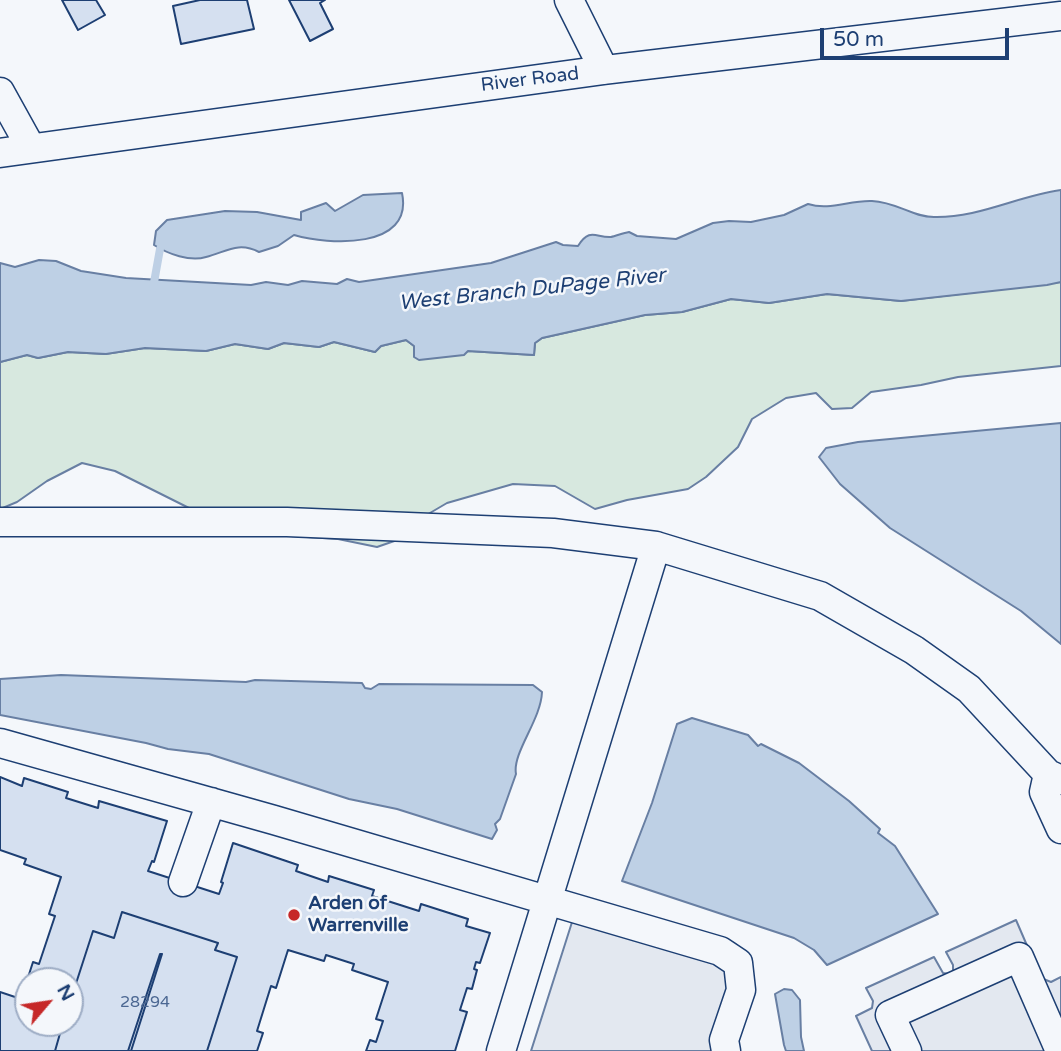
<!DOCTYPE html>
<html>
<head>
<meta charset="utf-8">
<style>
	body { margin:0 }
	#map { position:relative; width:1061px; height:1051px; overflow:hidden; background:#f4f7fb; font-family:"Varela Round",sans-serif }
	canvas { display:block }
	.north { position:absolute; left:14px; top:967px; width:70px; height:70px; box-sizing:border-box; background:#f4f7fb; border:2px solid #9eadc5; border-radius:50%; rotate:61deg; font-size:19px; font-weight:700; line-height:28px; text-align:center; color:#1d3f73 }
	.north::after { content:''; display:block; margin:auto; width:24px; height:32px; background:#c62828; clip-path:polygon(50% 0,100% 100%,50% 72%,0 100%) }
	.scale { position:absolute; left:820px; top:28px; width:189px; height:32px; box-sizing:border-box; border:4px solid #1d3f73; border-top:0; padding-left:9px; font-size:21px; line-height:24px; white-space:nowrap; color:#1d3f73; -webkit-text-stroke:5px #f4f7fb; paint-order:stroke }
</style>
</head>
<body>
<div id="map">
<canvas width="1061" height="1051"></canvas>
<div class="north">N</div>
<div class="scale">50 m</div>
</div>
<script>
const ctx = document.querySelector('canvas').getContext('2d');
ctx.lineJoin = 'round';
function fill(path, color) {
  ctx.fillStyle = color;
  ctx.fill(path, 'evenodd');
}
function strokePath(path, color, width, dash) {
  ctx.strokeStyle = color;
  ctx.lineWidth = width;
  ctx.lineCap = dash ? 'butt' : 'round';
  ctx.setLineDash(dash || []);
  ctx.stroke(path);
}
function write(font, color, halo, rows, align = 'center') {
  ctx.font = font + ' "Varela Round",sans-serif';
  ctx.lineWidth = 5;
  ctx.setLineDash([]);
  ctx.textBaseline = 'middle';
  ctx.strokeStyle = halo;
  ctx.fillStyle = color;
  for (const [text, x, y, turn = 0] of rows) {
    ctx.save();
    ctx.translate(x, y);
    ctx.rotate((+turn || 0) * Math.PI / 180);
    ctx.textAlign = isNaN(turn) ? turn : align;
    if (halo) ctx.strokeText(text, 0, 0);
    ctx.fillText(text, 0, 0);
    ctx.restore();
  }
}
const green = new Path2D(`
	M1061 282V366L958 377 921 385 871 392 852 408 832 409 816 393 786 398 752 419 738 447 706 477 688 489 627 500 595 509 555 486 513 484 447 503 418 520 403 538 377 547 338 539 260 534 205 516 115 471 82 463 47 481 17 502 0 509V362L27 355 38 358 68 352 105 354 145 348 206 351 235 344 268 349 284 343 319 347 334 342 375 352 381 346 406 340 414 346V354L468 351 534 355 535 343 542 338 645 315 682 312 731 299 769 303 827 294 901 301Z`);
const parking = new Path2D(`
	M580 897 734 943 743 950 736 1051H531Z
	M1016 920 1041 978 1051 982 1061 977V1051H872L856 1016 872 1008 873 1001 866 988 934 957 943 973 950 974 953 971V965L946 952Z`);
const water = new Path2D(`
	M1061 190V282L1047 285 901 301 827 294 769 303 731 299 682 312 645 315 542 338 535 343 534 355 468 351 464 355 419 360 414 357V346L406 340 381 346 375 352 334 342 319 347 284 343 268 349 235 344 206 351 145 348 106 354 68 352 38 358 27 355 0 362V263L15 267 39 260 56 261 81 271 126 278 251 285 266 282 288 285 302 281 337 284 347 279 359 282 491 263 556 242 563 245 578 246C590 227 596 238 611 237 616 236 623 233 629 232L637 236 676 239 713 223 729 221 751 222 784 215 808 204C830 211 849 200 872 201 897 202 912 217 934 217 979 218 1017 196 1061 190Z
	M402 193C414 250 328 245 294 235L278 246 259 252C238 241 226 252 206 257 190 262 168 254 154 245L156 231 167 220 225 211 257 212 301 220V212L326 203 335 211 363 195Z
	M1061 423V644L1021 611 890 528 840 484 819 457 826 448 858 442Z
	M61 675 246 682 255 680 362 683 365 688 371 689 379 684 533 685 542 692C541 720 512 753 516 774L500 819 495 824 497 830 492 839 397 809 349 799 209 754 168 749 146 743 0 715V679Z
	M692 718 748 735 758 746 761 744 799 763 849 801 880 829 878 833 895 846 938 914 827 965 814 950 794 938 622 881 652 803 677 724Z
	M784 989 792 990 800 1000 801 1037 804 1051H786L784 1045 775 994Z`);
const stream = new Path2D(`
	M153 288 160 249`);
const building = new Path2D(`
	M62 0H96L105 15 78 30Z
	M200 0H247L254 29 181 44 173 6Z
	M289 0H325L320 3 333 29 310 41Z
	M0 777 22 786 24 778 68 792 66 798 98 808 99 801 167 821 154 862 152 861 148 871 219 894 223 883 221 882 233 843 298 865 296 871 328 882 329 876 374 890 372 896 419 911 421 904 468 919 466 926 490 933 480 963 476 962 474 969 477 970 472 989 467 988 460 1010 467 1012 455 1051H366L370 1040 376 1042 383 1021 376 1019 388 982 352 970 354 964 326 955 324 961 288 950 276 988 271 986 257 1031 263 1033 257 1051H207L237 957 215 950 218 943 122 912 114 938 93 931 70 1002V981H28V1023H63L55 1051H0V992L21 999 33 962 39 964 55 916 49 914 61 877 24 864 26 859 0 850Z
	M122 912 218 943 215 950 237 957 207 1051H131L162 954H160L128 1051H55L63 1023H70V1002L93 931 114 938Z
	M160 954H162L131 1051H128Z`);
const minor = new Path2D(`
	M569 0 604 70
	M0 92 31 148
	M0 153 604 70 1061 16
	M0 522H287L553 533 656 546 501 1051
	M656 546 820 596 914 650 969 689 1048 774
	M0 743 274 820 720 951 738 963 741 990 724 1040 726 1051
	M1061 780 1048 774 1044 792 1061 829
	M183 882 211 802
	M907 1051 890 1015 1019 957 1060 1051`);
const markers = [
	[294,915,7,"#c62828"]
];
const numberNames = [
	["28294",145,1003]
];
const streetNames = [
	["River Road",530,80,-7]
];
const poiNames = [
	["Arden of",308,904],
	["Warrenville",308,926]
];
const waterNames = [
	["West Branch DuPage River",532,290,-6]
];
fill(green, '#d7e8df');
strokePath(green, '#687fa3', 2);
fill(parking, '#e3e8f0');
strokePath(parking, '#687fa3', 2);
fill(water, '#bed0e5');
strokePath(water, '#687fa3', 2);
strokePath(stream, '#bed0e5', 8);
fill(building, '#d5e0f0');
strokePath(building, '#1d3f73', 2);
strokePath(minor, '#1d3f73', 31);
strokePath(minor, '#f4f7fb', 28);
for (const [x, y, r, color] of markers) {
  const dot = new Path2D();
  dot.arc(x, y, r, 0, 2 * Math.PI);
  ctx.fillStyle = color;
  ctx.fill(dot);
  strokePath(dot, '#f4f7fb', 2.5);
}
write('16px', '#4b6792', null, numberNames);
write('19px', '#1d3f73', '#f4f7fb', streetNames);
write('bold 19px', '#1d3f73', '#f4f7fb', poiNames, 'left');
write('italic 21px', '#1d3f73', '#f4f7fb', waterNames);
</script>
</body>
</html>
